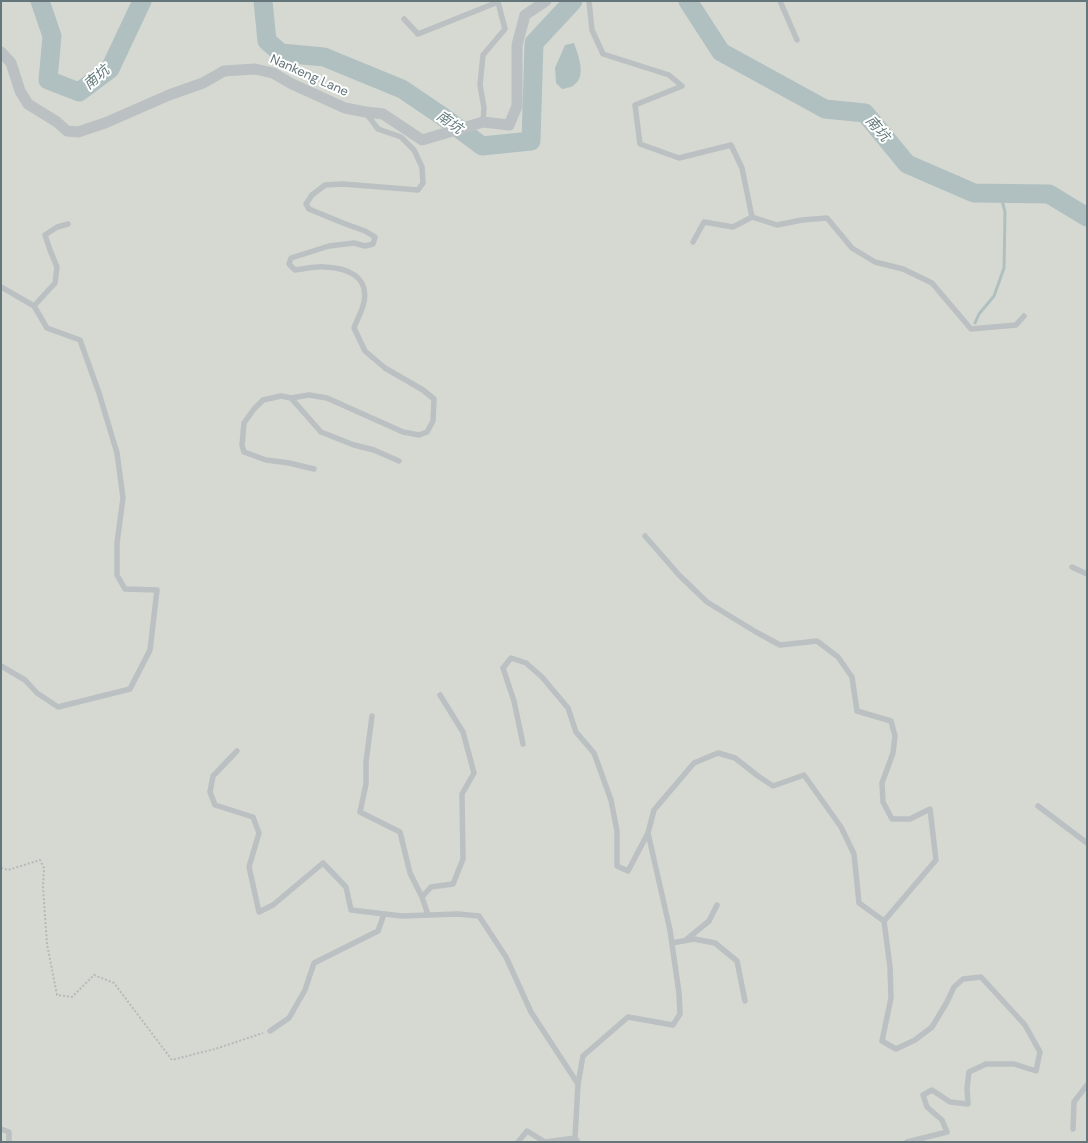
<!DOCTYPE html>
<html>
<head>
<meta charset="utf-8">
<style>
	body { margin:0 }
	#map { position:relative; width:1088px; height:1143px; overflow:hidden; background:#f5f4f2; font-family:"DM Sans",sans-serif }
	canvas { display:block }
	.frame { position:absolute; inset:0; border:2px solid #64767a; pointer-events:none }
</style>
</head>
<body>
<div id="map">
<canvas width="1088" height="1143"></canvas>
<div class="frame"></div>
</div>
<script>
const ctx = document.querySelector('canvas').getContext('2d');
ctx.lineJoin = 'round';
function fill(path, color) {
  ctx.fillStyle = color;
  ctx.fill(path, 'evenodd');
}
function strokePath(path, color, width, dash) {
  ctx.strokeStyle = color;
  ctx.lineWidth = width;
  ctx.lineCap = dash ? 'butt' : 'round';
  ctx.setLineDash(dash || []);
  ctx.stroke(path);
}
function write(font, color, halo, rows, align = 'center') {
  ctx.font = font + ' "DM Sans","Noto Sans TC",sans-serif';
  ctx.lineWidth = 4;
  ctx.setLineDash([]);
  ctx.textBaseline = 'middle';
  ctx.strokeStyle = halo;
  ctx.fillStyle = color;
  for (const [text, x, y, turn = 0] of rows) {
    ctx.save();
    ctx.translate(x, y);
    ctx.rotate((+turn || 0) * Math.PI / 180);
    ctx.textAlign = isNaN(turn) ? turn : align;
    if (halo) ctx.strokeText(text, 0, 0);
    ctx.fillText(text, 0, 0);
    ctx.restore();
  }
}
const green = new Path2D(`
	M1 1H1087V1142H1Z`);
const water = new Path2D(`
	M574 43C578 55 587 76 574 85 571 88 566 88 562 89L556 83 555 68 565 45Z`);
const stream = new Path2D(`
	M975 323 979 314 994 296 1004 268 1005 212 1000 193`);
const river = new Path2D(`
	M40 1 52 36 48 80 79 92 110 69 142 1
	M263 1 267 41 281 53 324 57 402 89 442 116 482 146 531 141 534 43 573 1
	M688 1 721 52 825 109 865 113 907 164 974 193 1049 194 1087 217`);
const path = new Path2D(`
	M1 868 8 870 40 860 44 868 43 887 47 944 57 995 72 997 94 975 114 983 172 1060 215 1049 263 1033`);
const lane = new Path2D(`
	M589 1 592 30 603 54 669 75 682 86 635 105 640 144 679 158 731 145 742 168 752 217 777 225 802 220 827 218 852 248 875 262 903 269 932 283 971 329 1016 325 1024 316
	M780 1 797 40
	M404 19 418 34 498 2 505 29 483 55 480 85 484 108 483 122
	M693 242 704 222 733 227 752 217
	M1 287 34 306 47 328 80 340 99 393 117 453 123 498 117 543V575L125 589 157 590 150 650 130 689 58 707 37 693 25 680 1 666
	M34 306 55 283 57 267 50 250 45 235 57 227 68 224
	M291 398 321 432 354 445 374 450 399 461
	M314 469 289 463 266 460 244 452 242 445 244 423 254 409 263 400 281 396 291 398 309 395 327 398 403 432 419 435 427 432 433 421 434 399 423 390 385 368 365 351 354 328C357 320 362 311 364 302 369 276 347 268 325 267 316 266 304 269 295 270L289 264 291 258 329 246 354 243 365 246 373 244 375 237 365 231 343 223 309 209 306 204 312 195 325 185 343 184 418 190 423 183 422 167 414 150 401 137 378 129 366 113
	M645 536 679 575 707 602 756 632 780 645 817 641 838 657 852 677 857 711 891 721 895 736 893 753 882 783 883 802 892 819H910L930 809 936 860 884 921 890 967 891 998 882 1041 896 1049 915 1040 932 1027 947 1002 954 987 963 979 981 977 1025 1025 1040 1052 1036 1071 1014 1064H986L969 1072 967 1088 968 1104 950 1102 932 1090 923 1095 927 1107 942 1120 947 1132 907 1142
	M1072 567 1087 574
	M372 716 366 762V784L360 812 400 832 410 873 422 897 428 915
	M523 744 514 701 503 668 511 658 526 663 542 677 568 708 576 732 594 753 611 800 617 831V866L628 871 648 833 670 930 679 993 680 1014 673 1025 628 1017 583 1056 578 1084 575 1138 578 1142
	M237 751 213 776 210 792 215 805 253 817 259 833 249 867 259 912 273 905 323 863 346 887 351 910 402 916 458 914 479 916 506 957 531 1012 578 1084
	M1038 806 1087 843
	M648 833 654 810 694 763 718 753 735 758 758 776 773 786 804 775 841 827 854 854 859 903 884 921
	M422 897 431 887 453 884 463 859 462 794 474 773 463 732 440 695
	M687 939 709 921 717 905
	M672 943 694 939 715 943 737 961 745 1001
	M270 1031 289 1018 305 990 314 963 378 931 384 914
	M1 1129 9 1132V1142
	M1073 1129 1074 1102 1087 1085
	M518 1142 527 1131 545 1142 575 1138`);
const street = new Path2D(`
	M1 52 11 63 20 91 28 104 57 122 67 131 78 132 105 123 169 95 203 83 224 71 255 69 273 73 292 84 345 108 366 112 383 114 422 140 483 122 509 125 517 106V45L525 15 546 1`);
const streetNames = [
	["Nankeng Lane",309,76,24]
];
const waterNames = [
	["南坑",97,78,-41],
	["南坑",449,123,35],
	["南坑",877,129,49]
];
fill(green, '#d6d9d2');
fill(water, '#b0c0c0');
strokePath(stream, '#b0c0c0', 3);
strokePath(river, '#b0c0c0', 19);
strokePath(path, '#b5b9ba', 2, [2, 2]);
strokePath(lane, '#bbc0c2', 5.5);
strokePath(street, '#bbc0c2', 11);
write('13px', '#64767a', '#fff', streetNames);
write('italic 14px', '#5e7676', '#fff', waterNames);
</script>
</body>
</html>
